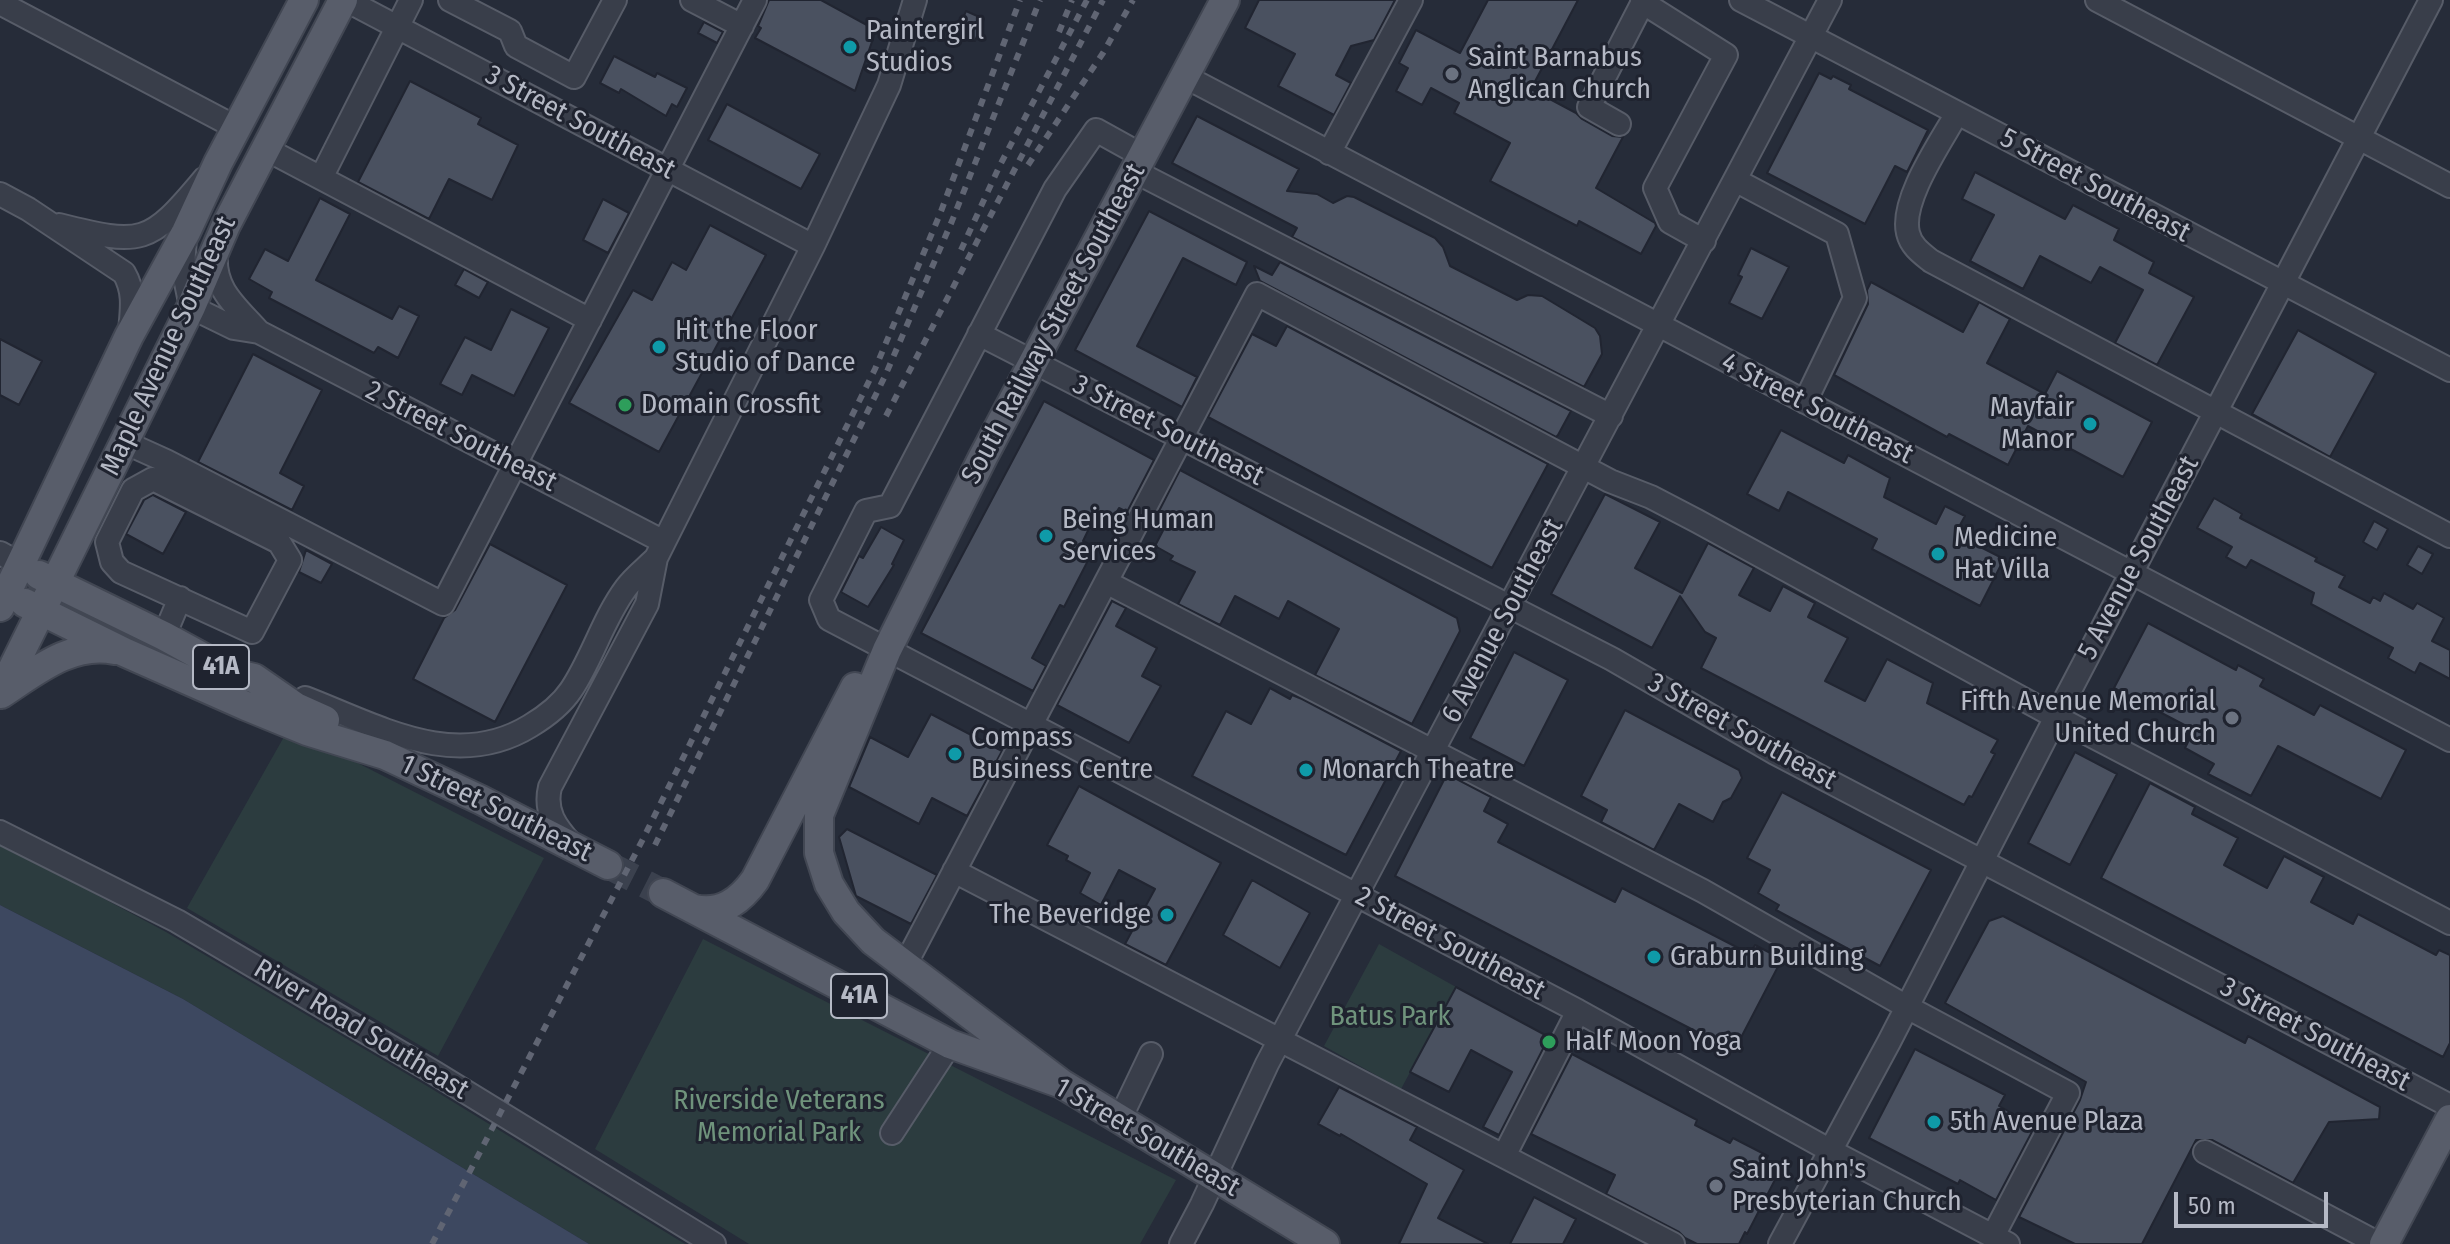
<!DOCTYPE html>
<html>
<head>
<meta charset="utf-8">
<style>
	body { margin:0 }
	#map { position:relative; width:2450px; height:1244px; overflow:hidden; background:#262c39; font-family:"Fira Sans Condensed",sans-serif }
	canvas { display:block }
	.scale { position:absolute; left:2174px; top:1192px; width:154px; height:36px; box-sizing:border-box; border:4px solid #b5b9c5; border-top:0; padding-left:10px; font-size:24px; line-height:28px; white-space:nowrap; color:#b5b9c5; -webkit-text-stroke:6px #1f232f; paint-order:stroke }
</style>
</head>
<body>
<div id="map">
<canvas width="2450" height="1244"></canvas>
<div class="scale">50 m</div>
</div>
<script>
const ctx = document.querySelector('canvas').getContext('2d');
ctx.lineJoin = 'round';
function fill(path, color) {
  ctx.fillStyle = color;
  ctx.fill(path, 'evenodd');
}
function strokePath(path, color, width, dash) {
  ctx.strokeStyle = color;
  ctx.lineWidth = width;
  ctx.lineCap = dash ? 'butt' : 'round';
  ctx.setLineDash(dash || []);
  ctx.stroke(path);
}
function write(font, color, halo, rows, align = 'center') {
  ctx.font = font + ' "Fira Sans Condensed",sans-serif';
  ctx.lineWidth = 6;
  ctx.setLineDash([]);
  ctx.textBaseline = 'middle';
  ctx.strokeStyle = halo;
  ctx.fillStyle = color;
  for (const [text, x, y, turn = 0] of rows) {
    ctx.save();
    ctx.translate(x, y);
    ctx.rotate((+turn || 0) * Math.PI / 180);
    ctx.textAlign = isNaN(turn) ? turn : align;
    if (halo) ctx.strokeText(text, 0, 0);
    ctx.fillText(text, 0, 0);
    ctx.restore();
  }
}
const green = new Path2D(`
	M289 728 544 858 438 1056 187 908Z
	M0 843 166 932 427 1086 685 1244H589L183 999 0 905Z
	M703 939 1176 1180 1140 1244H749L595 1149Z
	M1379 944 1456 987 1401 1089 1324 1046Z`);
const water = new Path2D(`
	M0 905 183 999 589 1244H0Z`);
const building = new Path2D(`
	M769 0H821L876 30 855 91 755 38 761 28 758 26Z
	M1259 0H1395L1374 40 1351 46 1336 75 1351 83 1334 115 1278 86 1295 54 1245 28Z
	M1488 0H1578L1531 89 1576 113 1582 119 1612 136 1623 137 1596 188 1655 223 1656 226 1641 254 1579 221 1577 226 1490 181 1510 143 1454 113 1459 103 1431 88 1422 105 1396 91 1408 68 1399 63 1416 30 1460 53Z
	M966 11 984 19 975 41 957 34Z
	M704 22 723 32 717 43 698 33Z
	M614 56 655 77 657 73 687 88 677 107 672 104 666 116 621 89 619 93 600 83Z
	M1819 73 1831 79 1833 76 1851 85 1849 89 1928 130 1907 172 1895 166 1865 224 1767 173Z
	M410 81 481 118 478 124 518 145 492 200 449 179 429 219 358 182Z
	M727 104 820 154 801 189 708 140Z
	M1197 116 1299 169 1287 191 1317 194 1333 203 1347 196 1354 197 1435 238 1443 247 1450 266 1517 300 1528 295 1542 296 1595 328 1600 336 1602 354 1584 387 1292 237 1297 228 1172 163Z
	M1975 172 2065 219 2073 205 2119 229 2114 240 2154 262 2149 273 2194 297 2157 365 2115 343 2143 290 2100 267 2091 283 2040 256 2023 289 1970 261 1994 215 1962 199Z
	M320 198 350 214 316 280 392 319 399 306 419 316 398 358 378 347 374 353 269 298 272 292 249 279 265 249 288 261Z
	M603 199 629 213 608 253 583 240Z
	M1149 211 1247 262 1236 285 1183 258 1137 346 1197 377 1182 407 1075 350Z
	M710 225 766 255 659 452 569 403 633 290 652 300 672 262 686 270Z
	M1751 248 1789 267 1762 319 1729 303 1742 277 1738 275Z
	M1280 262 1571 411 1558 435 1556 437 1260 281 1254 266 1272 275Z
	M464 269 488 282 479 298 455 285Z
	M1871 282 1963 332 1979 302 2010 319 1987 363 2045 394 2057 371 2152 422 2123 477 2028 426 2008 465 1949 434 1947 437 1834 375 1868 304 1867 290Z
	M511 309 549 328 514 396 472 375 462 395 440 384 465 337 491 350Z
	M1287 326 1548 464 1492 568 1208 417 1252 334 1276 346Z
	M2298 330 2376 373 2330 457 2252 414Z
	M0 339 42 361 19 405 0 395Z
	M253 354 322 390 280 473 304 486 292 510 198 462Z
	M1044 401 1154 460 1127 512 1119 508 1112 520 1097 512 1083 541 1095 547 1064 607 1060 605 1032 658 1046 666 1033 691 921 633Z
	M1781 430 1844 463 1848 455 1890 478 1884 497 1936 524 1945 506 1965 516 1955 534 2004 559 1980 606 1872 549 1877 539 1788 492 1779 511 1747 494Z
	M1180 470 1457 618 1460 631 1412 724 1315 675 1339 629 1288 601 1279 619 1235 596 1220 625 1178 604 1195 572 1170 560 1173 556 1155 546 1169 519 1158 513Z
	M1605 494 1660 522 1635 568 1682 593 1708 543 1754 568 1739 595 1770 611 1783 586 1815 603 1808 617 1848 638 1825 681 1865 701 1887 659 1933 683 1927 703 1998 740 1991 752 1995 754 1972 797 1969 796 1964 805 1701 668 1716 638 1705 632 1680 596 1652 648 1551 594Z
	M153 495 186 512 163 554 126 534 144 500Z
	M2214 498 2242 514 2240 518 2317 558 2315 561 2345 576 2339 587 2370 603 2373 597 2380 601 2384 593 2413 609 2417 603 2444 618 2432 641 2450 650V679L2420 663 2415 673 2388 658 2393 648 2311 604 2314 593 2251 560 2246 568 2226 557 2232 547 2197 528Z
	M2374 521 2388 529 2377 550 2363 542Z
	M881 527 904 540 892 564 894 565 868 607 841 592 859 556 863 558Z
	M490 544 567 585 495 722 413 679 444 618 455 610Z
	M2418 546 2433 554 2422 574 2407 565Z
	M306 550 332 564 321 583 299 572Z
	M1112 601 1126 608 1116 626 1157 648 1142 676 1161 686 1129 743 1057 705Z
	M2148 623 2236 670 2238 665 2264 679 2260 686 2314 715 2320 705 2406 750 2381 799 2278 746 2251 796 2208 774 2214 764 2185 748 2194 730 2114 688Z
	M1514 652 1568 680 1524 766 1470 738Z
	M1270 688 1290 699 1292 695 1302 699 1401 751 1346 855 1192 776 1226 711 1251 724Z
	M1625 710 1739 770 1742 778 1731 798 1723 802 1713 822 1679 804 1654 850 1601 822 1607 810 1581 796Z
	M931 714 1002 751 967 816 932 798 919 824 849 787 870 737 908 757Z
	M2075 752 2117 774 2070 865 2028 843Z
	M1447 774 1491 797 1484 811 1508 824 1498 842 1615 902 1622 888 1750 954 1755 945 1782 959 1734 1051 1395 876Z
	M2150 783 2195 807 2192 814 2238 838 2224 865 2267 888 2284 856 2324 877 2311 902 2353 924 2358 914 2436 955 2439 950 2450 955V1043L2443 1057 2101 878Z
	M1079 786 1221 863 1166 965 1125 944 1155 889 1119 870 1101 905 1080 893 1090 873 1066 860 1068 856 1047 845Z
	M1782 792 1931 870 1880 966 1776 910 1779 905 1758 893 1770 870 1747 858Z
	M847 829 937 875 911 924 856 896 839 837Z
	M1252 880 1310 913 1280 968 1223 935Z
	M2003 916 2245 1043 2248 1036 2380 1107 2379 1119 2329 1122 2293 1183 2212 1140H2196L2142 1244H2075L2019 1217 2080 1100 2086 1082 1945 1003 1989 921Z
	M1456 987 1549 1037 1499 1135 1483 1127 1512 1072 1471 1050 1449 1092 1410 1072Z
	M1915 1049 2005 1095 1999 1106 2035 1126 1996 1200 1960 1180 1958 1184 1869 1138Z
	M1572 1054 1697 1120 1695 1125 1730 1143 1733 1138 1768 1156 1762 1166 1778 1174 1747 1234 1745 1232 1739 1244H1697L1685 1238 1679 1232 1606 1194 1615 1175 1531 1134Z
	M1339 1087 1417 1127 1410 1140 1464 1170 1438 1218 1488 1244H1399L1427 1184 1341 1134 1340 1136 1318 1124Z
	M1534 1197 1576 1219 1563 1244H1510Z`);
const majorTunnel = new Path2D(`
	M608 865 663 893`);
const minor = new Path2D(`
	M346 0 813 246
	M450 0 510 31 516 46 574 77 615 0
	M692 0 742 26
	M1741 0 2450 370
	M2097 0 2450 186
	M1642 2 1726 55 1655 188 1670 222 1704 241
	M0 3 237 128
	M1184 76 2450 740
	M1957 113C1941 142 1900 200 1908 233 1911 246 1921 253 1931 261L2450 536
	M1619 124 1589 107 1644 0
	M266 149 590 320
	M1329 153 1411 0
	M1143 156 1096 130 1055 189 890 506 866 511 821 600 829 619 1578 1011 1831 1151 2008 1244
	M1134 171 1611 416
	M321 178 411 0
	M1735 180 1837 234 1855 298 1805 402
	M0 194 28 209 124 273C135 292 132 309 130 331
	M59 225C142 246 149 245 204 179
	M185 237 183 268 191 307 234 328 259 332 664 542
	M216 253C213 290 236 306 259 332
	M979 334 1612 659 1775 753 2450 1106
	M124 442 166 461 443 604 755 0
	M153 479 279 542 290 560 252 632 121 572 112 562 107 542 133 490Z
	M0 553 20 564
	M1106 582 1703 891 1907 1007 2068 1093 1993 1236
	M164 636 180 598
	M305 698C378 726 455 772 530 726 545 717 561 705 571 690 592 659 603 619 626 588 634 577 646 568 656 558
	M0 832 177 921 435 1073 714 1244
	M572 845C556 827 544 812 550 787L647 604 656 558 664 542 813 246 889 85 915 0
	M954 871 1673 1244
	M905 965 1257 294 1610 481 1651 497 1697 521 2056 717 2450 923
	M1119 1121 1151 1054
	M892 1133 950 1044
	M2205 1152 2379 1244
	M1504 1156 1578 1011
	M1181 1244 1202 1204 1267 1064 1830 0
	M1780 1244 1889 1042 2056 717 2431 0`);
const major = new Path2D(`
	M39 575 164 636 232 673 254 678 296 707 325 720
	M25 603 124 652 246 706 307 731 385 755 481 800 608 865
	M0 607 129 336 186 232 218 163 304 0
	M0 694 191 307 226 225 343 0
	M1 694C35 672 71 641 115 650
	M663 893 950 1044 1062 1084 1325 1244
	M694 909C721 915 740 901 755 880L855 687
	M1062 1084 873 941 846 912 829 884 819 853V815L887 650 983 457 1225 0
	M2384 1244 2450 1119`);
const rail = new Path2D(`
	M1059 32 1072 0
	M1028 165 1103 53 1133 0
	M961 250 1000 165 1087 0
	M886 416 1103 0
	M655 845 885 376 952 221 1040 0
	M432 1244 643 839 875 369 940 214 1020 0`);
const markers = [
	[850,47,8,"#0f9aa8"],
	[1452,74,8,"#6b7280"],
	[659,347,8,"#0f9aa8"],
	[625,405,8,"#2e9e5b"],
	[2090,424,8,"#0f9aa8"],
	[1046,536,8,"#0f9aa8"],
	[1938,554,8,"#0f9aa8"],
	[2232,718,8,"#6b7280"],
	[955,754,8,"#0f9aa8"],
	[1306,770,8,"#0f9aa8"],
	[1167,915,8,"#0f9aa8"],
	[1654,957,8,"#0f9aa8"],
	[1549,1042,8,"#2e9e5b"],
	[1934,1122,8,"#0f9aa8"],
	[1716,1186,8,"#6b7280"]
];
const shields = [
	[221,667,56],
	[859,996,56]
];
const shieldNames = [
	["41A",221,667],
	["41A",859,996]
];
const poiNames = [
	["Paintergirl",866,31],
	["Studios",866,63],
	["Saint Barnabus",1468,58],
	["Anglican Church",1468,90],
	["Hit the Floor",675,331],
	["Studio of Dance",675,363],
	["Domain Crossfit",641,405],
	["Mayfair",2074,408,"right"],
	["Manor",2074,440,"right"],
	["Being Human",1062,520],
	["Services",1062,552],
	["Medicine",1954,538],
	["Hat Villa",1954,570],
	["Fifth Avenue Memorial",2216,702,"right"],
	["United Church",2216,734,"right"],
	["Compass",971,738],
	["Business Centre",971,770],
	["Monarch Theatre",1322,770],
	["The Beveridge",1151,915,"right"],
	["Graburn Building",1670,957],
	["Half Moon Yoga",1565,1042],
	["5th Avenue Plaza",1950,1122],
	["Saint John's",1732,1170],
	["Presbyterian Church",1732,1202]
];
const streetNames = [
	["3 Street Southeast",580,123,28],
	["5 Street Southeast",2095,186,28],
	["South Railway Street Southeast",1054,324,-62],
	["Maple Avenue Southeast",169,346,-65],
	["4 Street Southeast",1817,409,27],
	["3 Street Southeast",1168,431,27],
	["2 Street Southeast",461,437,27],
	["5 Avenue Southeast",2139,558,-62],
	["6 Avenue Southeast",1503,621,-62],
	["3 Street Southeast",1742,732,29],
	["1 Street Southeast",496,809,26],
	["2 Street Southeast",1450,944,28],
	["River Road Southeast",361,1030,31],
	["3 Street Southeast",2315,1035,28],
	["1 Street Southeast",1147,1138,30]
];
const parkNames = [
	["Batus Park",1390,1017],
	["Riverside Veterans",779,1101],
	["Memorial Park",779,1133]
];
fill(green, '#2c3c3f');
fill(water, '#3d4860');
fill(building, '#4a5160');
strokePath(building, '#212531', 2);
strokePath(majorTunnel, '#3b414e', 28, [28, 14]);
strokePath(minor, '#575c68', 26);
strokePath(major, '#424753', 32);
strokePath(minor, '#393e4a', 22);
strokePath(major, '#585d6a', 28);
strokePath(rail, '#606573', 6, [8, 8]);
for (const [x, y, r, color] of markers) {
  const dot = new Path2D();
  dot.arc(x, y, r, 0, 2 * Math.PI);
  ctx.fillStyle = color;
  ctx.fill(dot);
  strokePath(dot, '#1f232f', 3);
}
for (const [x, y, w] of shields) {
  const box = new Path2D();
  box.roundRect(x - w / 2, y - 22, w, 44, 6);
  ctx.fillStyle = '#1f232f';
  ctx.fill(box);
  strokePath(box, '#b5b9c5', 2);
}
write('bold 26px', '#b5b9c5', null, shieldNames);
write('28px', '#b5b9c5', '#1f232f', poiNames, 'left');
write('28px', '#b5b9c5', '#1f232f', streetNames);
write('28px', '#6f937c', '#1f232f', parkNames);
</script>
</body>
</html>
